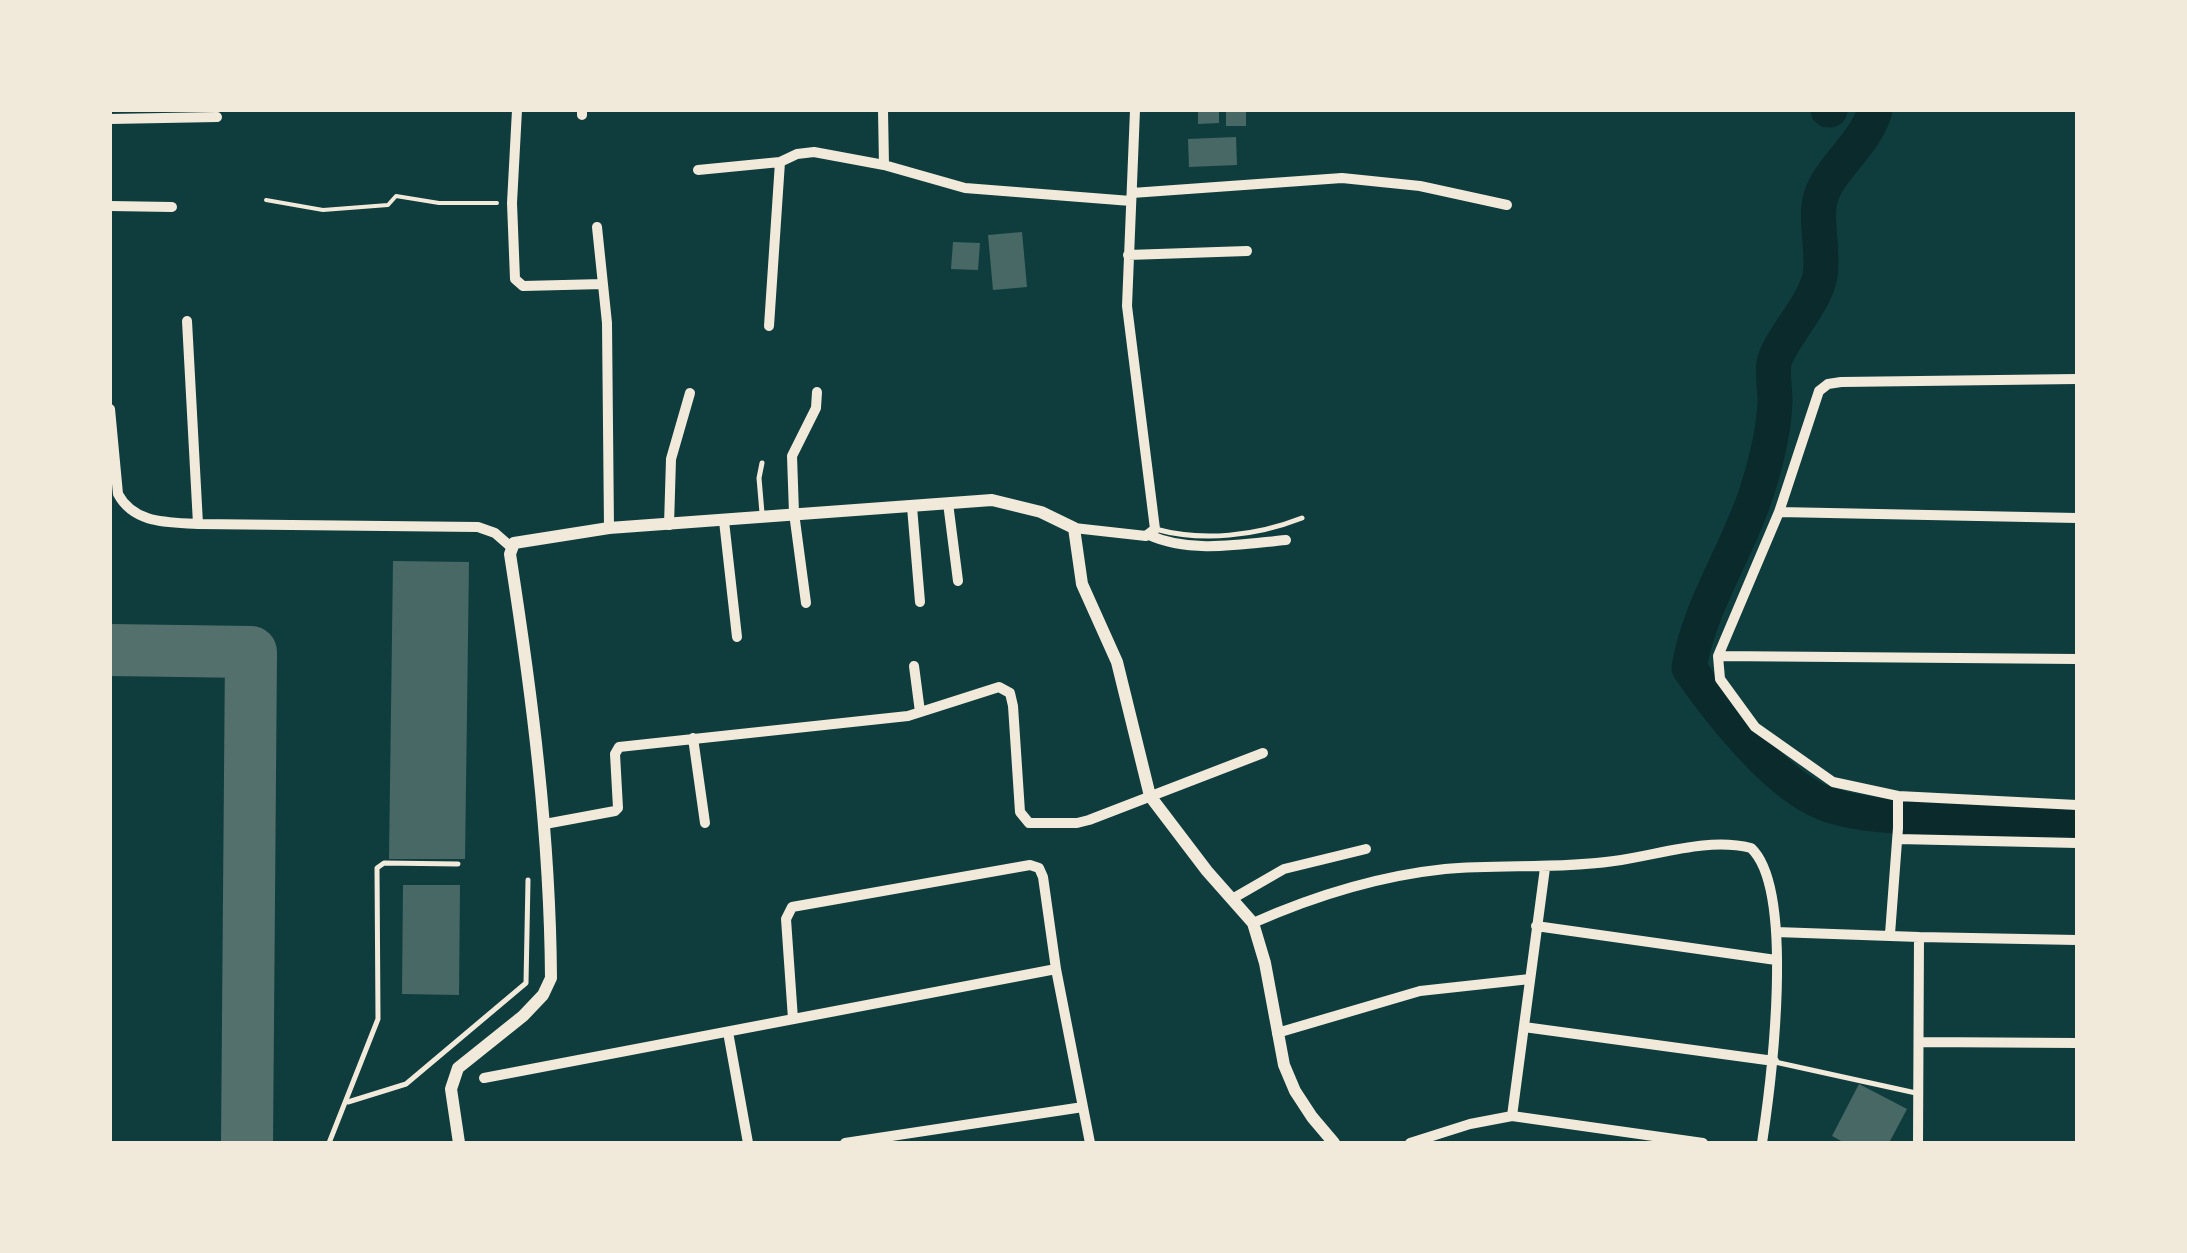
<!DOCTYPE html>
<html>
<head>
<meta charset="utf-8">
<style>
	body { margin:0 }
	#map { position:relative; width:2187px; height:1253px; overflow:hidden; background:#0f3d3e; font-family:"Fira Sans",sans-serif }
	canvas { display:block }
	.frame { position:absolute; inset:0; border:112px solid #f1e9da; pointer-events:none }
</style>
</head>
<body>
<div id="map">
<canvas width="2187" height="1253"></canvas>
<div class="frame"></div>
</div>
<script>
const ctx = document.querySelector('canvas').getContext('2d');
ctx.lineJoin = 'round';
function strokePath(path, color, width, dash) {
  ctx.strokeStyle = color;
  ctx.lineWidth = width;
  ctx.lineCap = dash ? 'butt' : 'round';
  ctx.setLineDash(dash || []);
  ctx.stroke(path);
}
function fill(path, color) {
  ctx.fillStyle = color;
  ctx.fill(path, 'evenodd');
}
const river = new Path2D(`
	M1828 110H1830
	M1875 110C1866 144 1827 170 1820 200 1815 222 1824 252 1820 276 1814 306 1779 340 1774 363 1772 375 1775 389 1775 401 1774 431 1766 463 1757 491 1738 551 1699 606 1689 668 1718 710 1776 785 1824 803 1850 813 1880 815 1907 817 1964 822 2020 822 2077 824`);
const taxiway = new Path2D(`
	M110 650 251 652 247 1143`);
const building = new Path2D(`
	M1198 110H1219V123L1198 124Z
	M1226 110H1246V126H1226Z
	M1236 137 1237 165 1189 167 1188 139Z
	M1022 232 1027 287 993 290 988 235Z
	M953 242 980 243 978 270 951 269Z
	M393 561 469 562 465 859H389Z
	M403 885H460L459 995 402 994Z
	M1859 1084 1907 1109 1889 1143H1845L1832 1136Z`);
const path = new Path2D(`
	M266 200 323 210 388 205 396 196 439 203H497`);
const service = new Path2D(`
	M762 513 759 478 762 463
	M1155 529C1203 542 1256 536 1302 518
	M1775 1062 1916 1093
	M348 1102 406 1084 526 983 528 880
	M329 1143 378 1019 377 868 384 863 458 864`);
const minor = new Path2D(`
	M517 110 512 203 515 279 523 286 603 284
	M883 110 884 165
	M582 115V110
	M110 119 217 117
	M698 170 780 162 797 154 814 152 884 165 965 188 1131 201
	M1132 193 1342 178 1420 186 1507 205
	M110 206 172 207
	M597 227 607 323 609 528
	M1128 255 1247 251
	M187 321 198 524
	M769 326 780 162
	M2077 379 1841 382 1828 384 1819 391 1779 512 1718 656 1720 679 1755 727 1833 782 1898 796 2077 805
	M110 409 118 494C134 524 168 522 198 524L478 527 495 533 511 547
	M948 503 958 581
	M912 507 920 602
	M1779 512 2077 518
	M724 521 737 637
	M669 525 671 459 690 393
	M1074 528 1146 536 1155 529 1127 306 1135 110
	M1149 535C1190 554 1243 544 1286 540
	M806 603 794 513 792 456 816 408 817 392
	M1718 656 2077 659
	M914 666 920 712
	M693 738 705 823
	M545 824 615 811 618 808 615 754 619 747 908 716 999 687 1010 693 1013 706 1020 812 1029 823H1077L1089 820 1263 753
	M1898 839 2077 843
	M1232 899 1284 869 1366 849
	M1253 923C1314 896 1378 876 1445 869 1501 864 1558 869 1614 861 1659 855 1707 837 1751 848 1796 890 1771 1084 1762 1143
	M1536 926 1776 960
	M1776 932 1919 937 1918 1143
	M1890 934 1898 828V796
	M1919 937 2077 940
	M793 1019 786 919 792 907 1030 865 1039 868 1043 877 1056 969 1090 1143
	M1524 1027 1774 1061
	M728 1032 748 1143
	M1277 1033 1420 991 1530 979
	M1920 1042 2077 1043
	M484 1078 1056 969
	M1512 1116 1545 868
	M845 1143 1083 1107
	M1410 1143 1470 1124 1512 1116 1703 1143`);
const tertiary = new Path2D(`
	M459 1143 451 1089 458 1068 523 1016 543 995 551 978C550 835 532 695 510 554L514 543 609 528 992 500 1041 512 1074 528 1082 584 1117 662 1150 796 1207 871 1253 923 1265 963 1284 1065 1295 1091 1312 1117 1334 1143`);
strokePath(river, '#0a2a2b', 35);
strokePath(taxiway, '#53706d', 52);
fill(building, '#486865');
strokePath(path, '#f1e9da', 4);
strokePath(service, '#f1e9da', 5);
strokePath(minor, '#f1e9da', 10);
strokePath(tertiary, '#f1e9da', 12);
</script>
</body>
</html>
